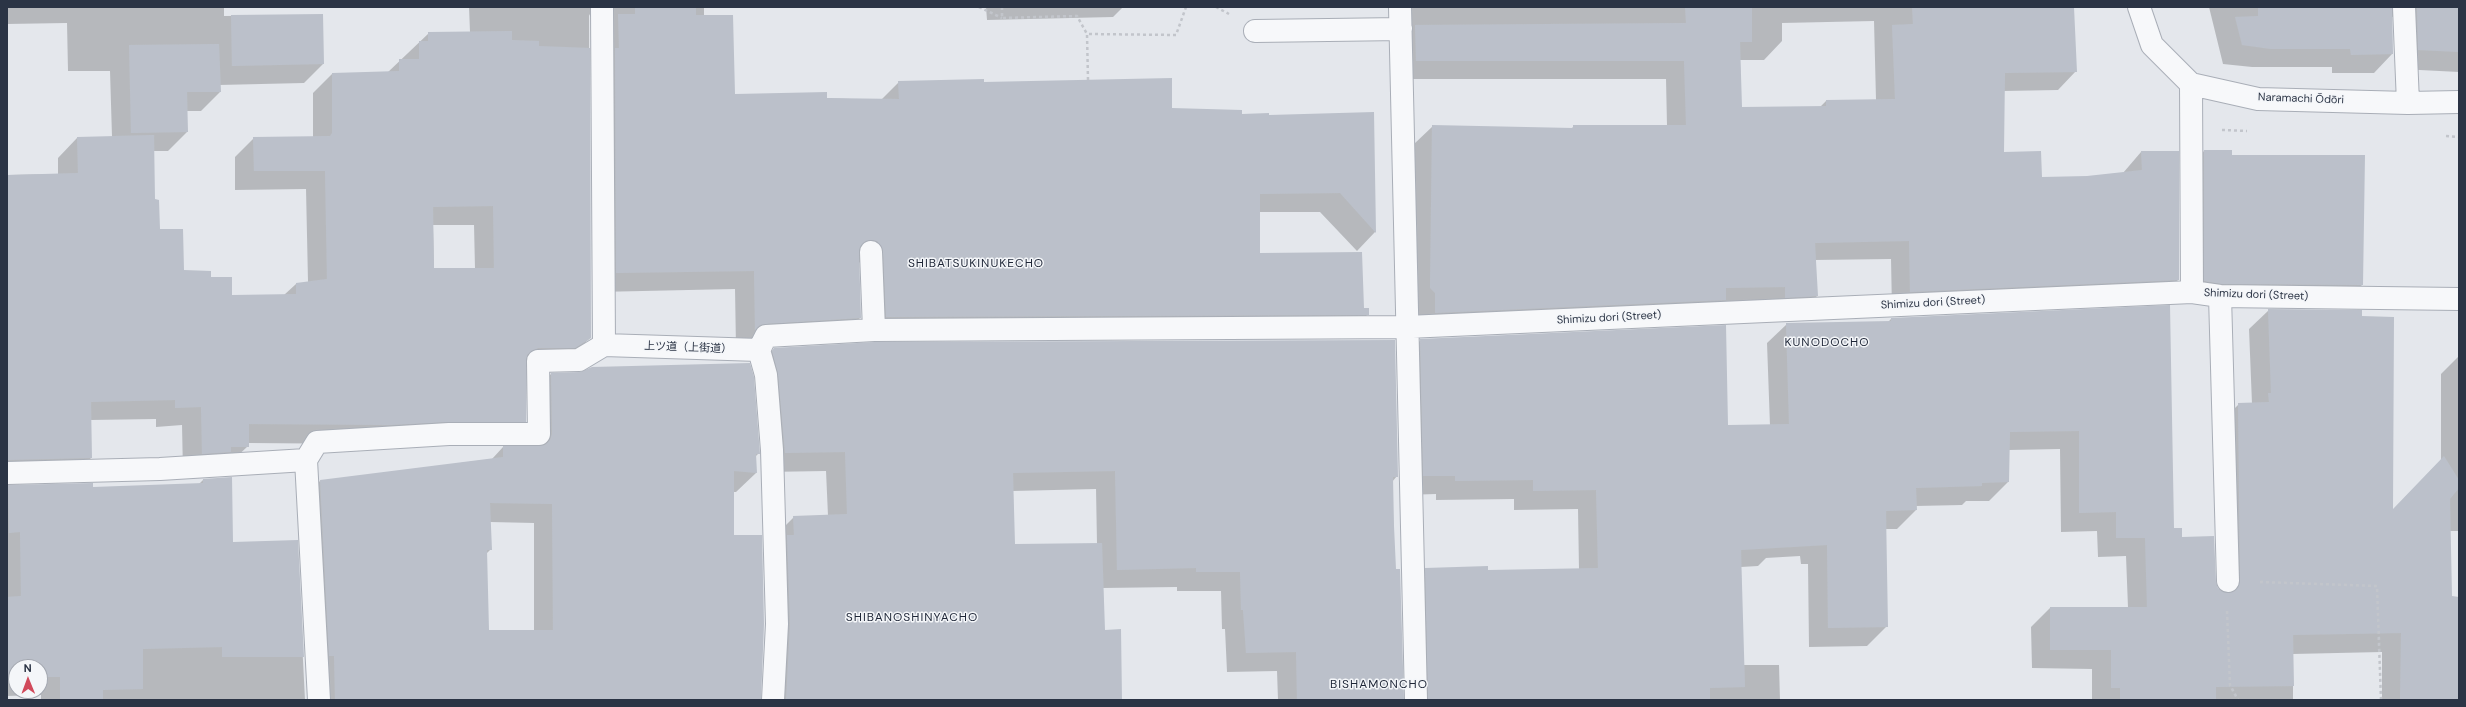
<!DOCTYPE html>
<html>
<head>
<meta charset="utf-8">
<style>
	body { margin:0 }
	#map { position:relative; width:2466px; height:707px; overflow:hidden; background:#e4e7ec; font-family:"DM Sans",sans-serif }
	canvas { display:block }
	.frame { position:absolute; inset:0; border:8px solid #2b3445; pointer-events:none }
	.north { position:absolute; left:8px; top:659px; width:40px; height:40px; box-sizing:border-box; background:#f4f6f9; border:1px solid #a4a8b1; border-radius:50%; rotate:359deg; font-size:11px; font-weight:700; line-height:16px; text-align:center; color:#2b3445 }
	.north::after { content:''; display:block; margin:auto; width:14px; height:18px; background:#d1495b; clip-path:polygon(50% 0,100% 100%,50% 72%,0 100%) }
</style>
</head>
<body>
<div id="map">
<canvas width="2466" height="707"></canvas>
<div class="frame"></div>
<div class="north">N</div>
</div>
<script>
const ctx = document.querySelector('canvas').getContext('2d');
ctx.lineJoin = 'round';
function fill(path, color) {
  ctx.fillStyle = color;
  ctx.fill(path, 'evenodd');
}
function strokePath(path, color, width, dash) {
  ctx.strokeStyle = color;
  ctx.lineWidth = width;
  ctx.lineCap = dash ? 'butt' : 'round';
  ctx.setLineDash(dash || []);
  ctx.stroke(path);
}
function write(font, color, halo, rows, align = 'center') {
  ctx.font = font + ' "DM Sans","Noto Sans JP",sans-serif';
  ctx.lineWidth = 3;
  ctx.setLineDash([]);
  ctx.textBaseline = 'middle';
  ctx.strokeStyle = halo;
  ctx.fillStyle = color;
  for (const [text, x, y, turn = 0] of rows) {
    ctx.save();
    ctx.translate(x, y);
    ctx.rotate((+turn || 0) * Math.PI / 180);
    ctx.textAlign = isNaN(turn) ? turn : align;
    if (halo) ctx.strokeText(text, 0, 0);
    ctx.fillText(text, 0, 0);
    ctx.restore();
  }
}
const shadow = new Path2D(`
	M7 7H224V16L322 15 323 64 304 83 219 85 220 92 201 111H187V132L168 151H153L154 200 159 230 183 271 210 278 231 296 284 295 296 284 308 282 306 189 235 190V157L254 138 313 137V93L332 74 387 73 429 33 470 32 469 7H704V16L734 95 881 100 899 82 983 83 1171 109 1241 115 1268 116 1373 113 1375 232 1357 251 1320 212H1259V254L1363 309 1368 314 1349 333 867 336 865 271 858 260 860 318 841 337 736 348 735 289 597 292 596 26 589 14 590 338 570 357 555 366 526 367 525 421 506 440 370 444 248 443V446L228 465 183 473 182 425 156 427V419L91 420V458L72 477 7 479V175L58 174V158L77 138 112 137 110 71H68L67 23 7 24V101ZM433 225H474L475 269H434Z
	M986 7H1123L1113 17 987 20Z
	M1400 7H2073L2076 71 2058 90 2004 91 2003 153 2041 178 2087 177 2123 173 2141 152H2178V280L2160 298 1892 310 1891 259 1815 260 1817 296 1798 314 1417 331 1412 307 1414 144 1433 126 1571 129 1574 126H1667L1666 79H1398ZM1874 21 1876 100 1826 101 1820 107 1741 108 1740 60H1764L1782 41V23Z
	M2209 7H2459V72L2400 69 2396 19 2391 16 2392 54 2374 73H2332V67H2252L2223 64Z
	M2204 151 2231 156 2362 285 2345 302 2203 301 2187 169Z
	M2169 307 2173 529 2222 594 2220 423 2239 404H2252L2249 329 2269 310 2392 511 2441 460V374L2459 356V531H2450L2451 597 2459 598V700H2382V652L2293 654V700H2092V669L2032 668 2031 627 2050 608H2128L2126 556 2098 557 2097 531 2061 532 2060 449 2009 450 2008 482 1989 501H1966L1962 505 1916 506V510L1897 529H1885L1887 626 1867 646 1809 647 1808 564H1801L1800 556 1766 558 1758 566 1741 567 1743 665H1779L1780 700H1409L1407 588 1426 568 1487 571 1579 570 1578 509 1514 510V499L1436 500V494L1405 495 1401 359 1421 340 1727 426H1770L1767 343 1787 324 1888 322 1891 319Z
	M774 349 1397 476 1392 482 1395 570 1402 700H1278L1277 671 1227 672 1225 629H1222L1221 591H1177V587L1103 588 1104 631 1121 700H768L775 536 794 517 828 516 826 471 766 472 755 368ZM1096 489 1097 544 1014 545 1013 491Z
	M551 374 759 453 755 457 756 473 736 492H733V536L760 700H312L301 500 320 481 492 459 503 447 533 446 532 393ZM490 522 534 523V631H488L486 554 491 549Z
	M203 480 232 543 297 541 305 700H41V695L7 696V486L92 484V488L199 484ZM16 667H40V691H16Z`);
const building = new Path2D(`
	M635 7H696V15H733L735 94 827 92V98L899 99 898 81 984 79V82L1172 78V108L1242 110V114L1269 113V115L1374 112 1376 233 1340 193 1260 194V253L1362 252 1364 308H1369V315L886 317 883 251 877 241 871 240 864 242 859 252 861 318 765 324 755 330 754 271 616 273 615 48H619L618 14H635Z
	M1685 7H1752V42H1740L1742 107 1826 106V100L1895 99 1892 25 1913 24 1912 7H2074L2077 72 2005 73 2004 152 2041 151 2042 177 2087 176 2142 170 2141 151H2179V280L1910 292 1909 241 1815 243 1818 296 1785 298V287L1726 288V300L1435 313V293L1430 288 1432 125 1573 128V125H1686L1684 61H1416L1415 25 1686 23Z
	M2258 7H2392L2393 54 2351 55 2350 49H2271L2242 45 2235 17 2258 16Z
	M2417 7H2459V52L2418 50Z
	M323 14 324 64 232 66 231 15Z
	M512 31V40L539 41V46L590 48 591 338 575 348H538L527 355 526 422H449L390 425 249 424V447H231V452L202 454 201 407 175 408V400L91 402 92 458 7 460V175L78 173 77 137 154 135 155 199 159 200 160 229H183L184 270 211 271V277H232V295L296 294V283L327 279 325 171H254L253 137 330 136 332 133V73L399 71V59H419V41H428V32ZM493 206 494 268H434L433 207Z
	M219 44 221 92H187L188 132 131 133 129 45Z
	M2204 150H2232V155H2365L2363 285 2221 284 2204 281Z
	M2170 305 2174 528H2182V537L2214 536 2216 582 2218 588 2228 593 2235 591 2240 581 2238 403 2269 402 2268 393H2271L2268 309 2362 310V316L2394 317 2393 509 2444 456 2459 480V488L2450 499 2452 596 2459 597V700H2400L2401 633 2293 635 2294 686 2216 687V700H2120V688H2111V650H2050V607H2147L2145 538H2116V512L2079 513V431L2010 432 2009 482 1982 483V486L1916 488 1917 510 1886 511 1888 627 1828 628 1827 545 1741 550 1745 687 1710 688V700H1428L1425 568 1488 566V570L1598 568 1596 490 1533 491V480L1455 481V476H1423L1420 339 1726 325 1728 425 1789 424 1786 323 1891 321V318Z
	M1395 340 1398 477H1393L1394 526 1396 569H1400L1404 700H1297L1296 652 1246 653 1243 610H1241L1240 572H1196V568L1117 570 1115 471 1013 473 1015 544 1102 543 1105 630 1121 629 1122 700H786L790 624 787 535H794L793 516 847 514 845 452 785 453 778 374 772 351 774 348 874 342Z
	M750 363 754 377 760 454H756L757 473 734 471V535H762L764 624 761 700H335L334 656H329L320 480 503 457V446L545 445 550 440 552 434 551 373 580 372 592 367ZM490 503 552 504 553 630H489L487 550H492Z
	M232 477 233 542 298 540 304 657H222V647L143 649V689L103 690V700H60V677H40V667H16V677L7 678V597L21 596 20 532 9 533 8 485 93 483V487L203 483V479Z`);
const path = new Path2D(`
	M979 7 1002 18
	M1002 7V18L1077 16 1087 34
	M1216 7 1229 14
	M1088 80 1087 34 1176 35 1186 7
	M2222 130 2247 131
	M2446 136 2459 137
	M2260 582 2377 586 2381 700
	M2227 611 2230 685 2238 700`);
const minor = new Path2D(`
	M602 7 604 345 759 350 766 375 772 450 777 624 773 700
	M1400 7 1416 700
	M2139 7 2152 45 2191 84 2258 99 2408 103 2459 102
	M2404 7 2408 103
	M1255 31 1401 29
	M2191 84 2192 292
	M871 252 874 330
	M2220 296 2228 581
	M759 350 766 336 874 330 1407 327 2192 292 2220 296 2459 299
	M7 473 160 469 306 460
	M319 700 306 460 317 442 449 434H539L538 361 579 360 604 345`);
const streetNames = [
	["Naramachi Ōdōri",2301,99,2],
	["Shimizu dori (Street)",2256,295,2],
	["Shimizu dori (Street)",1933,303,-3],
	["Shimizu dori (Street)",1609,318,-3],
	["上ツ道（上街道）",688,348,2]
];
const neighbourhoodNames = [
	["SHIBATSUKINUKECHO",976,264],
	["KUNODOCHO",1827,343],
	["SHIBANOSHINYACHO",912,618],
	["BISHAMONCHO",1379,685]
];
fill(shadow, '#0003');
fill(building, '#bbc0ca');
strokePath(minor, '#a9aeb7', 24);
strokePath(path, '#c2c5cb', 2.5, [3, 3]);
strokePath(minor, '#f7f8fa', 22);
write('11px', '#2b3445', '#f4f6f9', streetNames);
ctx.letterSpacing = '1px';
write('12px', '#1d2536', '#f4f6f9', neighbourhoodNames);
ctx.letterSpacing = '0px';
</script>
</body>
</html>
